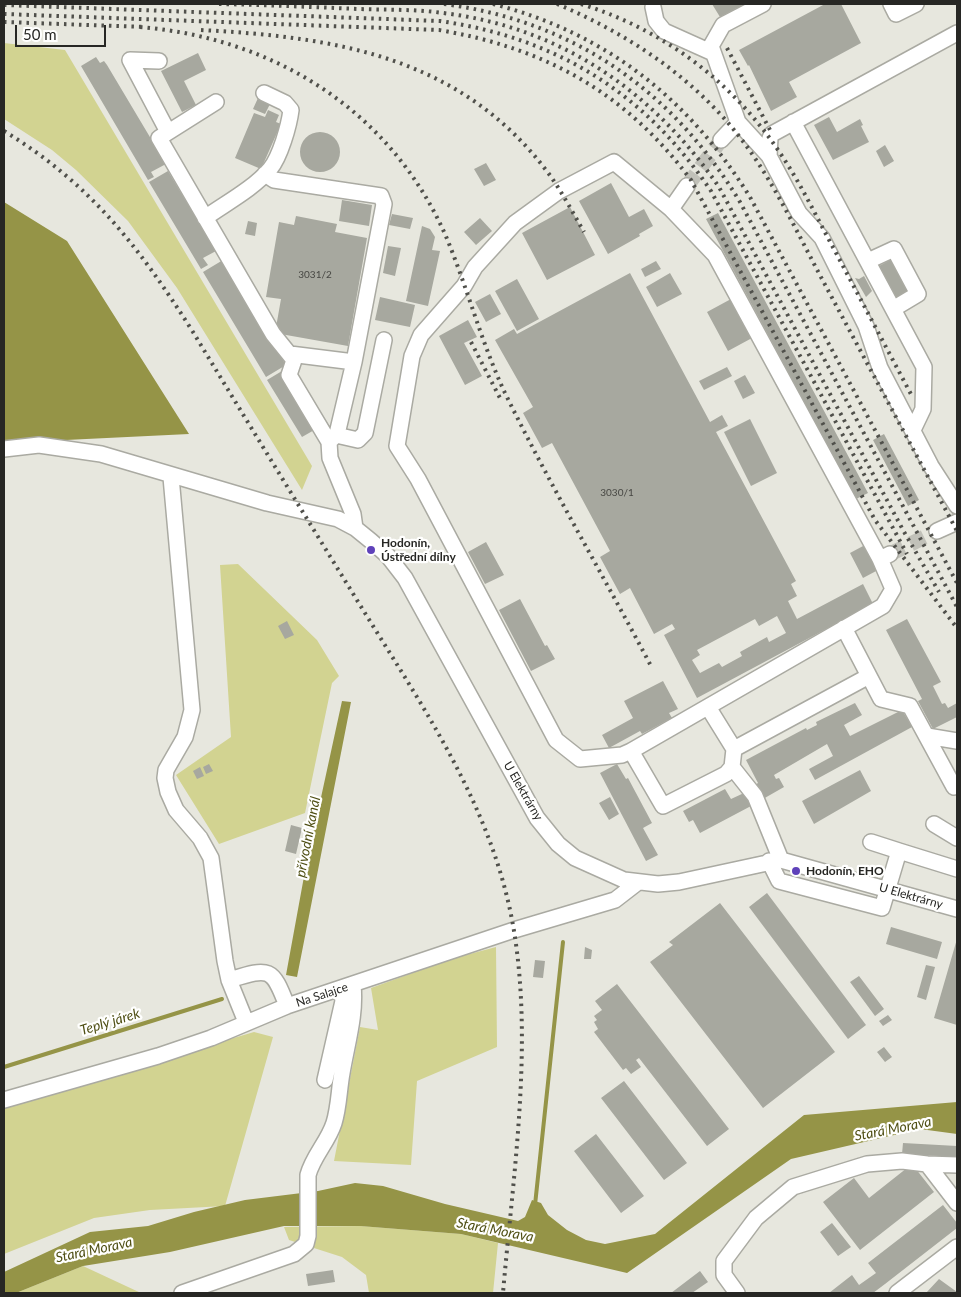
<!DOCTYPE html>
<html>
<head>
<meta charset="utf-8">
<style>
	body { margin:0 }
	#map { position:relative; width:961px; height:1297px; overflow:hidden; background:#e7e7de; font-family:Lato,sans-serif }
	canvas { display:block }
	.frame { position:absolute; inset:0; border:5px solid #272724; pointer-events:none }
	.scale { position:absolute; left:15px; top:25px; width:91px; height:22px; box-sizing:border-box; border:2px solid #272724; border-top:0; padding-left:6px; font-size:15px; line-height:18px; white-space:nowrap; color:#272724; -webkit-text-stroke:4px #fffffe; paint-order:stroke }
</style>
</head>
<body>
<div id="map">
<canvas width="961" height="1297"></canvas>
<div class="frame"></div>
<div class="scale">50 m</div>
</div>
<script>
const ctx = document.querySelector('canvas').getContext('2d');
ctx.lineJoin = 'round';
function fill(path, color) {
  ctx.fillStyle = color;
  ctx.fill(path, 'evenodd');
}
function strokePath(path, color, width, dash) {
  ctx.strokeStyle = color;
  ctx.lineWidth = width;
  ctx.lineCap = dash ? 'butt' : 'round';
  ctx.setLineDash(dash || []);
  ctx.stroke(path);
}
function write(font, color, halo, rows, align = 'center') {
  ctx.font = font + ' Lato,sans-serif';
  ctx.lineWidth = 4.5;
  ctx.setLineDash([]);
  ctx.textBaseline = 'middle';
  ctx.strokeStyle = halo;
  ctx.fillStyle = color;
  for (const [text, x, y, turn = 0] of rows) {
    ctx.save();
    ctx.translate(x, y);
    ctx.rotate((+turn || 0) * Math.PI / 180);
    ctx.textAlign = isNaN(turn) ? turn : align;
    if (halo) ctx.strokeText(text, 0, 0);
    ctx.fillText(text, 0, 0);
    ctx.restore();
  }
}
const green = new Path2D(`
	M4 43 65 50 312 466 302 490 177 288 128 221 76 170 52 150 4 119Z
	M238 564 317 640 339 676 332 683 305 813 219 844 176 775 231 737 220 565Z
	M496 947 497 1047 417 1081 411 1165 334 1161 360 1027 378 1030 371 988 451 959Z
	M254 1032 273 1037 225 1206 150 1210 94 1218 4 1254V1106Z
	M360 1226 461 1234 498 1243 493 1293H369L366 1275 342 1257 289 1240 284 1227Z
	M83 1266 141 1293H16Z`);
const water = new Path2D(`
	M4 202 67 241 189 434 4 443Z
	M342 701 351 702 297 977 286 975 305 871Z
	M957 1102V1134L920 1129 791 1159 627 1273 461 1234 360 1226H284L170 1252 83 1266 16 1293H4V1272L90 1232 148 1226 194 1212 245 1200 318 1191 355 1183 383 1186 445 1204 518 1221 525 1217 532 1200 541 1203 548 1215 567 1230 586 1240 605 1244 655 1234 804 1115Z`);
const stream = new Path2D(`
	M4 1067 222 999
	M535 1205 563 942`);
const building = new Path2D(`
	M712 4H745L720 17Z
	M825 4H841L861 43 789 82 797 97 771 111 749 65 748 66 739 50Z
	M198 53 206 70 184 81 196 105 182 112 161 71Z
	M96 57 100 63 104 61 107 65 166 164 151 172 154 177 148 180 81 66Z
	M258 98 270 104 265 114 253 109Z
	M268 110 279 115 276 122 281 124 261 169 235 158 254 113 265 117Z
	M829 117 837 132 860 119 863 125 861 126 869 142 833 160 814 125Z
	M300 152a20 20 0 1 1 40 0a20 20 0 1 1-40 0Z
	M885 145 894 161 884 167 876 151Z
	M486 163 496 180 484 186 474 169Z
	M168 171 216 251 203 258 208 265 201 269 149 182Z
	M611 183 629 217 644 209 653 226 639 234 640 236 608 254 579 201Z
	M342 200 372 205 369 226 339 221Z
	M570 207 595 255 547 280 522 233Z
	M718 213 868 493 856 499 706 219Z
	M392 214 413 218 410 229 389 225Z
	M296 216 337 224 335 232 367 238 348 346 275 333 281 299 266 297 279 222 294 225Z
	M480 218 492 231 476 245 464 232Z
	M248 221 257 223 255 236 245 234Z
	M422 226 430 229 435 237 432 250 440 251 428 306 406 301Z
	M388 246 401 248 395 276 383 273Z
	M894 258 913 292 897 301 879 266Z
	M223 260 286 365 266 377 203 272Z
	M656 261 661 269 645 277 641 269Z
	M630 273 710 422 722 415 728 426 716 432 796 581 791 584 797 596 788 601 797 619 863 584 873 604 697 698 664 635 675 629 672 624 654 634 630 588 620 594 600 557 610 551 552 443 542 448 523 413 533 407 495 340 514 329 517 334ZM777 616 786 633 769 642 767 637 740 652 742 656 722 667 719 663 700 673 692 660 700 655 697 650 755 619 759 626Z
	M670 273 682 294 657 307 646 287Z
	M864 276 872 291 866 297 855 278 859 279Z
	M517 279 539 319 517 331 495 291Z
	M490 294 501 314 486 322 475 302Z
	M380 297 415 305 410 327 375 320Z
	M731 299 752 338 728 351 707 312Z
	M468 320 477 337 464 343 482 376 465 385 439 336Z
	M727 367 732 376 704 390 699 381Z
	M282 371 316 429 302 437 267 380Z
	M745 375 755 393 743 399 734 381Z
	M750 419 777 473 751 486 724 432Z
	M884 434 919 500 908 506 873 440Z
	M486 542 504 575 485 584 468 552Z
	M865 545 878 570 863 578 850 553Z
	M520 599 545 646 547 645 555 659 531 671 499 610Z
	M907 619 941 682 933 686 942 704 945 703 948 708 957 703V717L933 729 918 701 922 699 886 630Z
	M287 621 294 635 285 639 278 626Z
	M663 681 678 709 669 713 672 718 642 734 640 731 609 748 602 735 633 718 624 701Z
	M855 703 862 715 844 725 850 736 902 710 912 727 815 780 809 769 833 756 827 744 774 775 776 779 779 778 784 787 763 799 755 785 758 783 746 760 806 728 807 730 817 725 816 722Z
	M209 764 213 771 206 774 203 767Z
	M617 764 626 779 628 778 652 823 643 828 658 855 646 861 600 773Z
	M200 767 204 776 197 779 193 771Z
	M860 770 871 791 814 824 802 801Z
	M725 789 731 799 744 793 751 806 700 833 693 820 689 822 683 811Z
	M610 797 619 814 609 820 599 803Z
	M291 825 302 828 296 854 285 851Z
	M767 893 866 1025 848 1039 749 907Z
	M720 903 835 1052 763 1108 650 962 673 945 669 942Z
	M891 927 942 942 937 959 886 944Z
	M957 939V1025L934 1018Z
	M585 947 592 950 591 959H584Z
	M535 960 545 961 543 978 533 977Z
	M926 965 935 967 926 1000 917 997Z
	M859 976 884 1009 875 1016 850 982Z
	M617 984 729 1129 707 1146 639 1058 636 1060 641 1067 631 1074 626 1068 623 1070 594 1032 598 1029 594 1022 597 1020 594 1016 602 1010 595 1001Z
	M888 1015 892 1020 883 1026 879 1021Z
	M884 1047 892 1057 885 1062 877 1052Z
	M624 1081 687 1163 664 1180 601 1098Z
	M596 1134 644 1196 621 1213 574 1151Z
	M903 1143 957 1146V1157L902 1154Z
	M912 1164 934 1192 860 1250 823 1202 854 1178 869 1198Z
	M943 1205 957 1223V1228L885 1284 873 1293H829L852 1275 859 1285 876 1273 868 1263Z
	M832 1223 851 1247 838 1256 820 1232Z
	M333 1270 335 1282 308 1286 306 1274Z
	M700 1271 708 1282 692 1293H671Z
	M939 1279 957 1292V1293H926Z`);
const minorTunnel = new Path2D(`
	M687 186 721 140
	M890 554 937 531`);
const minor = new Path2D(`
	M763 4 723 25 711 46 738 122 769 156
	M891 4 896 14 916 4
	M653 7 656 21 664 31 713 53
	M957 33 772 134 770 138 769 156 799 213 822 238 866 326 880 368 931 466 957 506
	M159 61 130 60 168 132
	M216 102 159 138 273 334 294 360 289 375 329 442 330 458 353 514 355 528
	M793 122 924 367 923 409 913 430
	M721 140 738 122
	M265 174 274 180 381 196 384 204 354 362 290 354
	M687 186 671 209 614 162 559 191 515 223 475 267 464 286 421 335 412 356 397 446 418 479 556 740 580 759 622 755 631 751 883 606 893 589 880 559
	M671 209 715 255 880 559 890 554
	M205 218C226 203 253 189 270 169 280 157 289 126 291 110L285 103 264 93
	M868 261 894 249 918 294 893 309
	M336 435 358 440 365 433 384 340
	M330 441 337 434 354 362
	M4 449 39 445 101 454 267 503 338 519 355 528 371 541 388 556 405 578 537 818 558 844 575 858 624 880 658 884 679 882 781 860 957 909
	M171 477 192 710 185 737 166 770 165 778 168 792 176 810 200 838 211 858 225 961 229 980 246 1022
	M937 531 957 522
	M844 628 881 699 910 706 954 787
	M708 707 734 749 869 676
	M927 736 957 741
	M631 751 663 806 726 774 732 767 734 749
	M732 767 755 796 781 860
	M934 824 957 838
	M871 842 899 851
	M769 861 779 881 882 908 899 851 957 869
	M229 980C269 968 272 966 287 1006
	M325 1080 343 1001 341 989
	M4 1100 158 1056 211 1038 287 1006 514 930 615 900 637 883
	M957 1165 927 1164 957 1203
	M182 1293 294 1254 306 1244 308 1236V1175C313 1156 328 1142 334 1123 339 1107 339 1089 342 1073 347 1043 356 1015 353 985
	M737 1293 724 1275V1261L756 1218 793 1187 867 1164 902 1161 927 1164
	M897 1293 957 1247`);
const rail = new Path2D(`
	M219 4C266 5 313 7 359 9 387 10 415 9 443 13 560 27 653 91 719 187L903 530 939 592
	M444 4C574 21 673 91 740 202L957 607
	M493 4C606 33 689 99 750 197L957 583
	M557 4C619 30 676 66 721 115 765 162 792 223 822 279 867 363 912 447 957 531
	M581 4C665 30 736 84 784 159 803 188 818 220 835 251 861 300 887 349 913 398
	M4 5 440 21C557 38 645 93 711 191L907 554
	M4 14 439 30C546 48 626 93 691 180L875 520 957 628
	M4 22 146 27
	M140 27C273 38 389 109 445 234 467 286 481 342 505 393 550 485 603 575 651 666
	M201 30C337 37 462 57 549 174 562 192 573 213 584 232
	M727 48 770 130
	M4 131C91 184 139 247 193 332 248 423 304 514 360 605 424 709 494 809 514 931 533 1047 513 1176 503 1293
	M471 342 501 400`);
const markers = [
	[371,550,5,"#5f42ba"],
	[796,871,5,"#5f42ba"]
];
const numberNames = [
	["3031/2",315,275],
	["3030/1",617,493]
];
const poiNames = [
	["Hodonín,",381,543],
	["Ústřední dílny",381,557],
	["Hodonín, EHO",806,871]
];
const streetNames = [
	["U Elektrárny",523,791,60],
	["U Elektrárny",911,896,16],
	["Na Salajce",322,995,-18]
];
const waterNames = [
	["přívodní kanál",308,837,-79],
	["Teplý járek",110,1022,-17],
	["Stará Morava",893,1129,-11],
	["Stará Morava",495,1230,11],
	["Stará Morava",94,1250,-12]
];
fill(green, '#d2d391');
fill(water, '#959447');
strokePath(stream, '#959447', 4);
fill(building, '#a7a89f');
strokePath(minorTunnel, '#c1c1b9', 15, [15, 8]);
strokePath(minor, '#aaaaa2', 18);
strokePath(minor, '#fff', 15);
strokePath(rail, '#50504b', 4, [2.5, 5]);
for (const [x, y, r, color] of markers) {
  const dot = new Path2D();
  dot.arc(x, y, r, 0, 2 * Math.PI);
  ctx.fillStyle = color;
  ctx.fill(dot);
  strokePath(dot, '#fffffe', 2);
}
write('10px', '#474743', null, numberNames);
write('bold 12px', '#272724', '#fffffe', poiNames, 'left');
write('12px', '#272724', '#fffffe', streetNames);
write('italic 14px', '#4f4f14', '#fffffe', waterNames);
</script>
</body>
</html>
